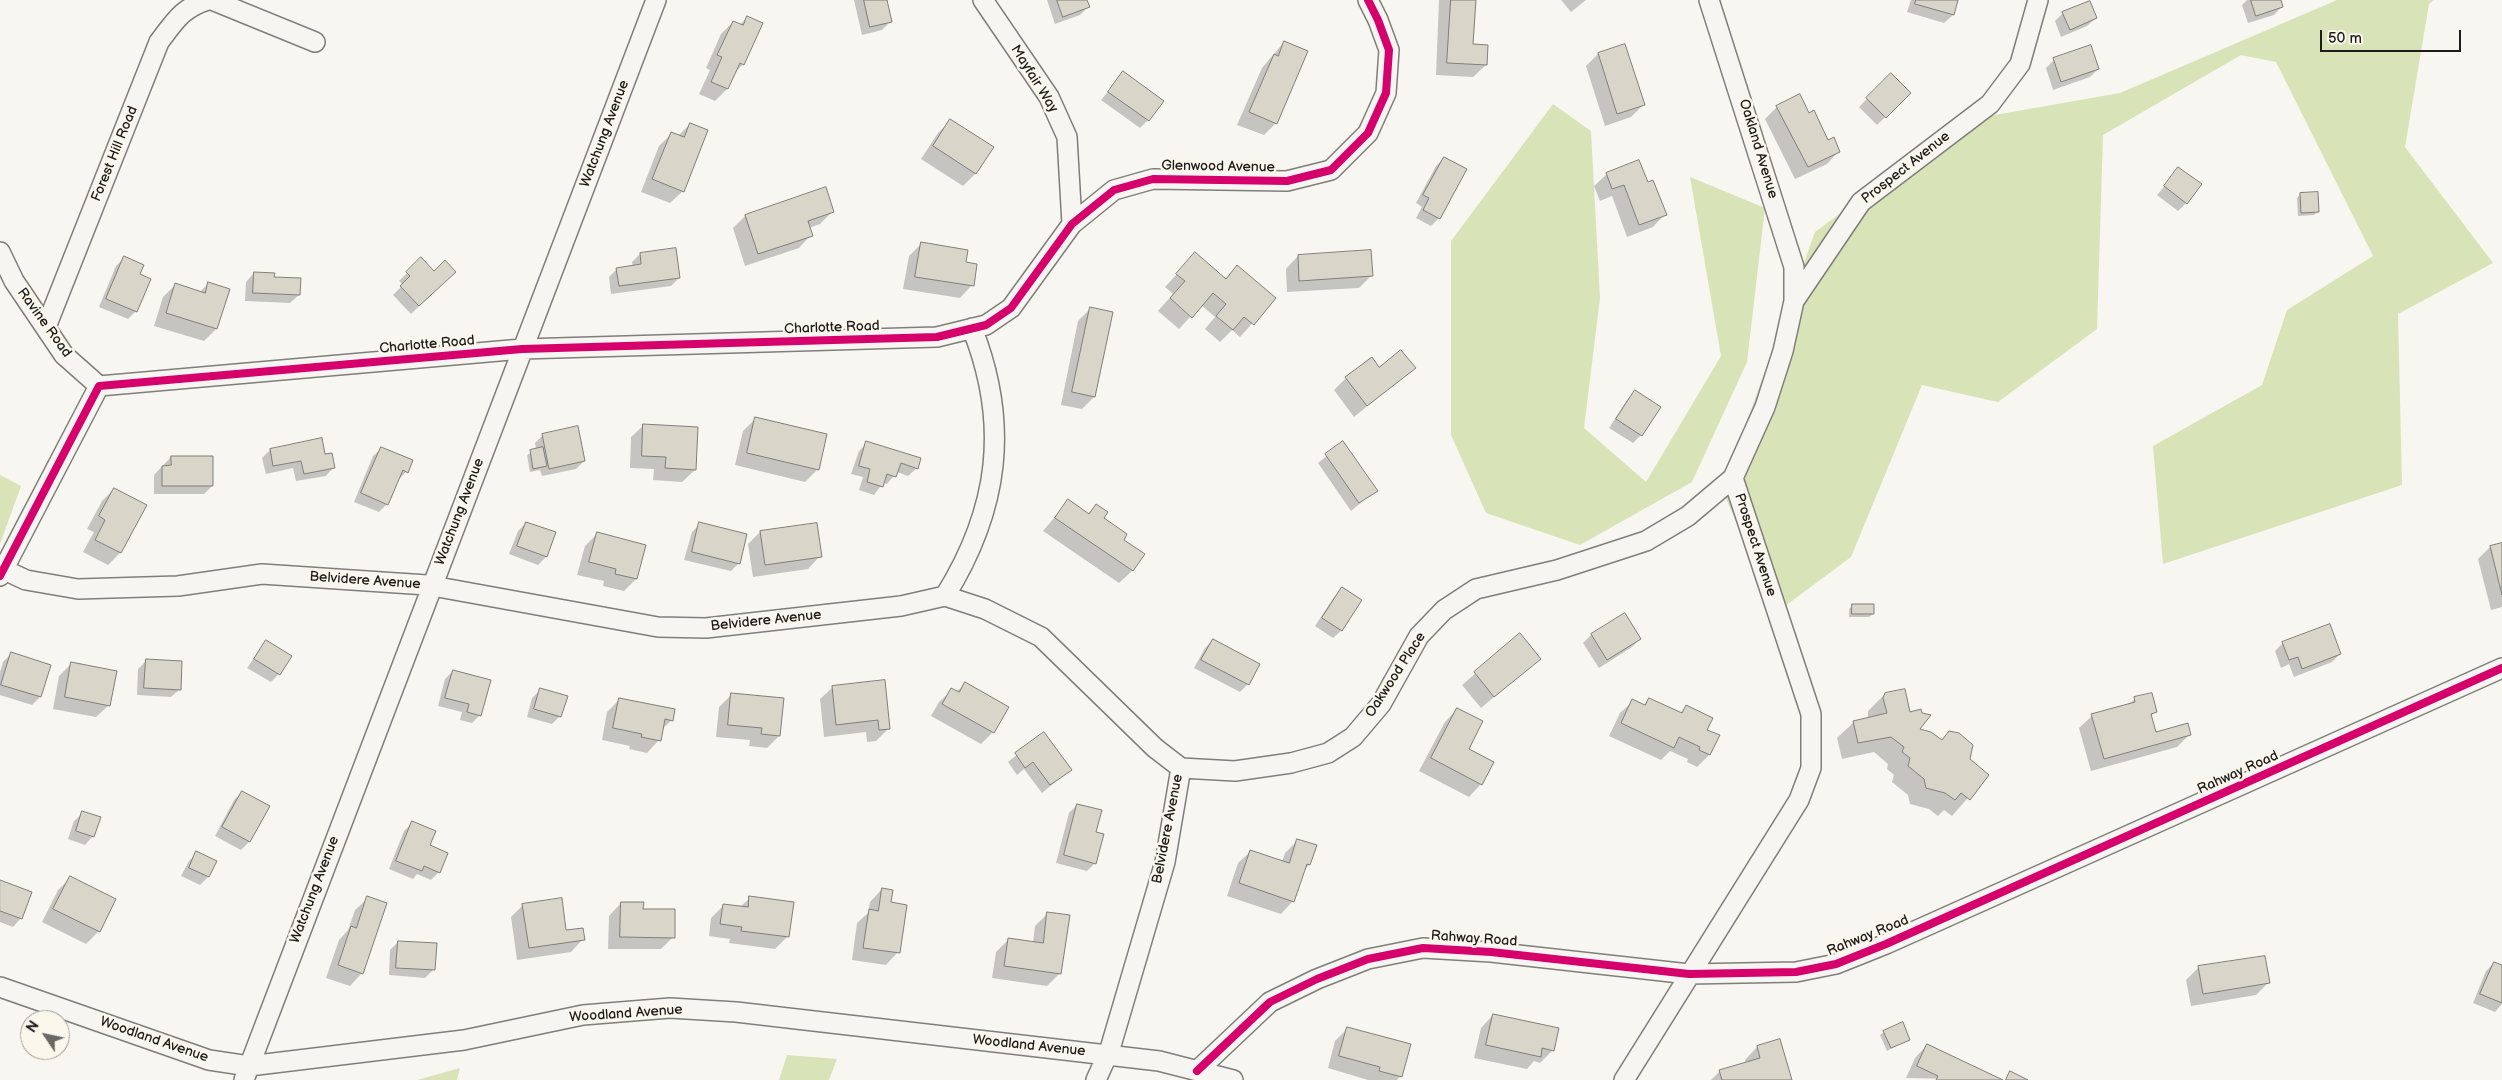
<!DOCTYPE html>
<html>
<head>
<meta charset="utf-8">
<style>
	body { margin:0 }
	#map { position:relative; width:2502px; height:1080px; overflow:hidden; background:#f8f6f0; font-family:"Balsamiq Sans",sans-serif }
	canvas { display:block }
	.north { position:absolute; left:20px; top:1010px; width:50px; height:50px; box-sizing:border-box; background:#fbf7ec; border:1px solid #a29f99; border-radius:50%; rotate:304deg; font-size:14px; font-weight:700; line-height:20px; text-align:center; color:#1c1c1c }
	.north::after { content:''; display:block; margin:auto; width:18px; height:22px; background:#696866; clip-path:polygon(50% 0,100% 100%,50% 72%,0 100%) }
	.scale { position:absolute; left:2320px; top:30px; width:141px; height:22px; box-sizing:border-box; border:2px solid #1c1c1c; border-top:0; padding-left:6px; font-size:15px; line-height:18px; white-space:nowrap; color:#1c1c1c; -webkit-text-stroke:4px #fbf7ec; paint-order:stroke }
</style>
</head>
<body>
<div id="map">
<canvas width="2502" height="1080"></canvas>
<div class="north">N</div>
<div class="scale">50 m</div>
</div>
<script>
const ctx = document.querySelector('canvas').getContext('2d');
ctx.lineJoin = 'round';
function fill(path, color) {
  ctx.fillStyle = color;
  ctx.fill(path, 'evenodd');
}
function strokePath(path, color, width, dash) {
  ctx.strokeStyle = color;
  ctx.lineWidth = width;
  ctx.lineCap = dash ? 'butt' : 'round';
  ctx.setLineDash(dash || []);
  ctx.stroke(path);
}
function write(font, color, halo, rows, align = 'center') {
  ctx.font = font + ' "Balsamiq Sans",sans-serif';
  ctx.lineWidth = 5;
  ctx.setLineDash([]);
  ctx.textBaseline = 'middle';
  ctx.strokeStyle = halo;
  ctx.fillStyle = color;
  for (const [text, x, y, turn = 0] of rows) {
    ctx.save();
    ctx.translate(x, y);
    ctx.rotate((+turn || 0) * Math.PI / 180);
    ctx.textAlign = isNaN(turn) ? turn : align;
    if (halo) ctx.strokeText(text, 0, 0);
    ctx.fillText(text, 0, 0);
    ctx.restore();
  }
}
const green = new Path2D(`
	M2337 0H2434L2429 4 2405 147 2493 263 2398 314 2402 485 2163 564 2153 446 2262 385 2287 310 2373 256 2276 62 2241 55 2103 135 2097 329 1998 402 1922 385 1851 557 1777 612 1722 490 1815 232 1966 120 2120 93Z
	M1553 104 1591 131 1600 298 1584 428 1646 482 1721 356 1690 177 1765 208 1747 362 1692 482 1580 545 1486 513 1451 435V241Z
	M0 475 21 486 0 544Z
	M787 1055 837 1059 829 1080H779Z
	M460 1068 457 1080H417Z`);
const shadow = new Path2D(`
	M854 0H886L890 22 882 30 862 35Z
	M1047 0H1086L1088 7 1080 15 1055 24Z
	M1439 0H1474L1472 45 1486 65 1473 77 1436 75Z
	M1561 0H1586L1571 12Z
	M1911 0H1957L1953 15 1944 23 1907 12Z
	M2247 0H2280L2282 6 2274 15 2248 23 2242 5Z
	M2063 13 2096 18 2087 26 2061 37 2055 21Z
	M747 17 743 64 734 74 727 89 715 101 699 94 710 70 706 68 721 34 733 22 740 25Z
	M1284 42 1276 123 1264 135 1237 125 1262 68Z
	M1598 54 1644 104 1631 117 1605 126 1586 66Z
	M2054 60 2098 69 2090 77 2053 90 2046 68Z
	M1123 73 1148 120 1140 128 1101 100Z
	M1891 75 1910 93 1877 125 1859 107Z
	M1777 107 1808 114 1827 141 1839 151 1827 164 1795 179 1765 119Z
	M950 121 992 148 975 174 963 186 921 159 938 133Z
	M690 124 683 191 670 203 641 192 659 146 671 134 678 136Z
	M1444 158 1439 218 1431 226 1416 218 1422 207 1416 203 1436 166Z
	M2179 169 2186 203 2178 211 2157 195Z
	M1607 174 1647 184 1665 214 1653 227 1627 237 1612 196 1600 201 1594 186Z
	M825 189 833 211 820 224 809 228 811 235 799 248 745 266 733 228 745 216Z
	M2300 194 2318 211 2314 215 2298 216 2297 198Z
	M921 244 972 285 960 298 903 289 909 256Z
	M640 254 679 278 671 286 611 294 609 277 617 269 633 267 632 262Z
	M1195 254 1225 279 1238 267 1275 298 1240 337 1232 330 1220 342 1205 329 1215 317 1201 305 1179 329 1158 311 1173 294 1165 287Z
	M1298 256 1372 275 1359 288 1287 292 1286 269Z
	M124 258 139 275 136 311 128 319 99 307 116 266Z
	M421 259 434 273 446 280 411 314 393 295 403 285 399 281Z
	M254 273 273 278 299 295 290 303 245 301 246 282Z
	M209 283 216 329 204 341 154 326 163 297 175 285 200 292Z
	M1090 309 1094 397 1082 409 1061 405 1078 321Z
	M1379 368H1414L1354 417 1334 390 1346 378Z
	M1635 391 1659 407 1641 435 1633 443 1609 428 1627 400Z
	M756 418 818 469 805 482 735 465 743 431Z
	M644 425 695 470 682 482 653 480 654 469 630 468 631 437Z
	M543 435 584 461 576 469 542 476 540 470 530 472 527 455 536 450 535 443Z
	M867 443 917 468 908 476 897 472 887 484 883 483 874 495 859 490 863 477 851 474 859 451Z
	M1343 443 1376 490 1351 511 1318 463Z
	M382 448 406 472 398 480 387 504 379 512 354 502 373 456Z
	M270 450 324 456 334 467 326 476 296 481 293 468 266 474 262 458Z
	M171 457 212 486 204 494H154V475Z
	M114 489 145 505 120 553 108 565 83 552 94 532 87 529 102 501Z
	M1068 501 1087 514 1096 506 1102 519 1122 540 1143 554 1132 571 1119 583 1043 531Z
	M526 523 546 557 538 565 509 554 518 531Z
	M700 524 739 563 731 571 684 560 692 532Z
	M760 532 820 556 808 569 753 577 748 544Z
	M597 534 644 546 636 579 624 591 603 586 604 581 577 575 585 546Z
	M2502 544V607L2491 610 2478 559 2490 547Z
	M1342 589V630L1333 638 1315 626 1334 597Z
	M1853 605 1873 614 1869 617H1849V609Z
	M1625 614 1640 639 1632 647 1599 668 1583 643 1591 635Z
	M1520 635 1539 659 1481 708 1462 685Z
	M1213 640 1248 684 1240 692 1194 668 1205 648Z
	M266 641 279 674 271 682 247 668Z
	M2283 643 2340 654 2332 662 2294 677 2289 664 2281 668 2275 651Z
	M11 654 40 697 32 705 0 695V672L3 662Z
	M147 660 180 689 171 697 137 695 138 669Z
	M72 663 109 705 96 717 53 709 59 676Z
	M453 671 480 715 472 723 460 720 462 712 438 706 445 679Z
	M883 681 889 728 876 741 867 742 866 732 824 737 820 699 833 687Z
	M965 684 993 732 981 744 931 716 939 702 952 690 956 692Z
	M541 689 560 716 552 724 527 717 532 698Z
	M732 694 779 736 767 748 749 746 750 740 716 737 719 707Z
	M1885 694 1909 713 1918 729 1941 741 1950 732 1968 760 1988 775 1952 816 1944 810 1938 816 1929 809 1910 804 1908 795 1892 782 1894 775 1887 769 1888 764 1874 752 1842 759 1837 738 1854 722 1868 719V711Z
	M620 699 672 720 661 730 659 740 647 753 629 749 630 746 602 740 607 712Z
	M2135 699 2156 711 2150 717 2155 733 2190 734 2177 747 2091 771 2079 728 2092 716 2128 705Z
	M1649 700 1679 714 1686 707 1706 730 1718 736 1709 755 1697 767 1687 762 1688 759 1670 751 1661 760 1609 736 1620 713 1633 701 1643 706Z
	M1457 709 1467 749 1481 784 1469 797 1419 771 1445 722Z
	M1044 733 1070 770 1042 793 1024 769 1017 775 1008 762Z
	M242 792 249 842 241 850 215 836 234 800Z
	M1077 805 1094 833 1095 863 1087 871 1056 863 1069 813Z
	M83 813 93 836 85 845 68 839 74 821Z
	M412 823 429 846 439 872 431 880 417 874 413 879 389 869 404 831Z
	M1298 840 1316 846 1309 865 1303 871 1293 901 1281 914 1227 896 1238 863 1251 851 1282 862 1285 853Z
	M197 853 215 862 208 877 200 885 181 876 189 861Z
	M70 878 114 900 99 931 86 944 42 922 58 890Z
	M0 881 21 918 13 927 0 922Z
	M882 889 890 904 898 952 886 965 852 960 857 923 868 913 870 902Z
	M368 898 362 973 350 986 326 978 339 940 348 930 355 910Z
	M750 898 788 936 775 949 729 943 730 939 709 936 711 918 724 905 740 907Z
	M621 903 642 910 673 937 661 949H608L609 916Z
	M523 905 565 932 583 939 571 952 517 960 511 917Z
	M1048 913 1060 973 1047 986 992 978 996 952 1009 939 1033 943 1035 926Z
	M398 942 433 970 425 978 389 975 390 950Z
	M2494 963 2502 966V1004L2495 1012 2473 1003 2486 971Z
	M2199 967 2268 983 2256 995 2191 1006 2186 980Z
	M1493 1015 1553 1050 1540 1063 1534 1061 1527 1069 1474 1058 1481 1028Z
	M1348 1028 1400 1076 1397 1080H1368L1328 1068 1335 1041Z
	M1884 1032 1909 1039 1887 1051 1880 1035Z
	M1779 1041 1790 1080H1711L1720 1071 1746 1063 1745 1060 1757 1047Z
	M1927 1045 2000 1080 1906 1078 1915 1058Z`);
const building = new Path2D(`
	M864 0H887L892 22 870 27Z
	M1057 0H1087L1090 7 1063 17Z
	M1451 0H1476L1473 44 1488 45 1487 65 1447 63Z
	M1916 0H1958L1954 15 1915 4Z
	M2251 0H2281L2283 7 2256 16Z
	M2090 1 2097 18 2070 30 2062 12Z
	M747 16 763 23 744 65 740 63 728 89 711 82 722 57 717 55 733 21 743 25Z
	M1284 41 1308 51 1277 124 1249 112 1274 54 1278 56Z
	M1625 44 1645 105 1617 114 1598 53Z
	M2091 45 2099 69 2061 82 2053 58Z
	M1123 71 1164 101 1149 121 1108 92Z
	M1891 73 1911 93 1886 118 1866 98Z
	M1800 94 1809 113 1814 110 1828 140 1834 137 1840 152 1808 167 1776 106Z
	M950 119 994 147 976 174 933 146Z
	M690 123 708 130 684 192 652 179 671 132 684 137Z
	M1444 157 1467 169 1440 219 1423 210 1429 198 1423 195Z
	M1639 160 1648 182 1653 180 1667 215 1639 225 1624 185 1612 189 1606 173Z
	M2178 167 2202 184 2187 204 2164 186Z
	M826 187 834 212 808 221 813 236 758 254 745 215Z
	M2318 192 2319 212 2301 213 2300 193Z
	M921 242 968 250 966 262 977 264 974 286 915 277Z
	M676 248 680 278 619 286 616 268 641 264 640 253Z
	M1371 250 1373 276 1299 281 1298 255Z
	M1195 252 1226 279 1237 265 1276 298 1254 325 1244 317 1233 330 1216 316 1226 304 1213 293 1192 318 1170 298 1185 281 1176 274Z
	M124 256 144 265 140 274 151 279 137 312 106 299Z
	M421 257 434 271 445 260 456 272 419 306 400 286 410 276 406 272Z
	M254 272 275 273 274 277 301 278 300 295 253 293Z
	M208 282 230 289 217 329 166 313 175 283 205 293Z
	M1090 307 1113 312 1095 397 1072 392Z
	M1401 350 1416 368 1367 406 1345 377 1372 357 1379 367Z
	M1635 390 1661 407 1642 436 1616 419Z
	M755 417 827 434 819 470 747 453Z
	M643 424 698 427 696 470 665 468 666 457 642 456Z
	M578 426 585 461 549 469 542 434Z
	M322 438 325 454 332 453 335 468 304 474 301 461 273 466 270 449Z
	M866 441 921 458 918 469 901 463 896 477 887 474 883 487 867 482 870 469 859 466Z
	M1343 441 1378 491 1359 503 1325 454Z
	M381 447 413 460 408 473 403 470 388 505 361 493Z
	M543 447 547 466 533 469 530 450Z
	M171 456H213V486H162V466L171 465Z
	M114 488 147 505 121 553 95 540 105 520 99 516Z
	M1068 499 1089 514 1096 504 1108 512 1104 518 1127 534 1124 540 1145 554 1133 571 1055 518Z
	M526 522 556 532 547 557 517 546Z
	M699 522 747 534 740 564 692 552Z
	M817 523 822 557 765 565 760 531Z
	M597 532 646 545 637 579 615 574 616 569 589 562Z
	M2502 543V595L2490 546Z
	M1342 587 1362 600 1342 631 1322 618Z
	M1852 604H1874V614H1852Z
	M1625 613 1641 639 1607 660 1591 634Z
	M2330 624 2341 654 2302 669 2298 657 2289 660 2282 642Z
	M1520 633 1541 659 1494 697 1474 672Z
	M1213 639 1260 664 1249 685 1201 660Z
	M266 640 292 656 280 675 254 659Z
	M11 652 51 665 41 697 1 685Z
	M146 659 182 661 181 690 144 688Z
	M71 662 117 671 110 706 65 697Z
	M453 670 491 680 481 716 467 712 469 704 445 698Z
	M885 680 890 729 879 730 878 720 836 725 832 686Z
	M965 682 1009 707 994 733 942 704 951 688 959 692Z
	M540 688 568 696 561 717 534 709Z
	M1905 689 1910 712 1921 709 1922 713 1931 715 1920 729 1931 732 1942 740 1949 731 1959 733 1973 745 1970 759 1989 775 1970 800 1961 793 1955 800 1945 793 1926 788 1924 779 1908 766 1910 758 1902 752 1904 747 1891 737 1858 743 1853 721 1887 713 1883 698 1885 693Z
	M731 693 784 698 780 736 761 734 762 728 728 725Z
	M2152 693 2157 712 2151 714 2156 732 2188 723 2191 735 2104 759 2091 714 2135 702 2134 697Z
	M619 698 675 709 673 721 665 719 661 741 641 737 642 734 613 728Z
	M1649 698 1682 713 1686 705 1713 718 1707 730 1720 735 1710 755 1699 750 1700 747 1679 737 1674 748 1621 723 1632 699 1645 705Z
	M1457 708 1483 721 1469 749 1494 762 1482 785 1431 758Z
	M1044 732 1072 770 1050 785 1033 762 1025 768 1015 753Z
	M242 791 270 806 250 842 222 827Z
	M1077 804 1102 810 1096 832 1104 834 1096 864 1064 855Z
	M82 811 101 817 94 837 76 831Z
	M412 821 436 831 430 845 448 853 440 873 424 866 422 871 396 861Z
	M1297 839 1317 845 1310 865 1307 864 1294 902 1239 883 1250 850 1289 863Z
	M196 851 217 861 209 877 189 868Z
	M70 876 116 899 100 932 53 909Z
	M0 880 32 892 22 919 0 911Z
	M882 888 893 890 891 902 907 905 900 953 863 948 869 909 878 911Z
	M367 896 387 903 363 974 338 965 351 926 356 928Z
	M749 896 794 902 789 937 741 931 742 927 720 924 723 904 748 907Z
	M562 898 566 930 583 928 585 940 529 948 522 904Z
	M621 902H644L643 909H675V938L620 937Z
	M1047 912 1070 915 1061 974 1004 966 1008 938 1043 943Z
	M398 941 437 943 435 970 396 968Z
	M2265 956 2270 983 2203 994 2198 966Z
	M2494 962 2502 965V1003L2480 994Z
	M1493 1014 1559 1028 1554 1051 1542 1048 1541 1057 1486 1045Z
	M1903 1022 1910 1040 1891 1048 1883 1031Z
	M1347 1027 1411 1044 1402 1077 1379 1071 1380 1067 1339 1056Z
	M1780 1039 1792 1080H1722L1719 1070 1760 1058 1757 1046Z
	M1927 1044 2003 1080H1936L1938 1076 1917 1066Z
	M2010 1071 2028 1080H2006Z`);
const minor = new Path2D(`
	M212 0 315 42
	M983 0 1049 97 1067 137 1072 224
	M1709 0 1794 267V301
	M0 252 14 281 64 355 99 386
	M46 327 159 42C175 21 182 8 208 0
	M0 568 26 580 78 589 178 586 262 574 427 585 658 627 706 628 901 606 945 596 985 609 1041 637 1155 748 1181 768
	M0 576 99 386 522 349 937 337 986 325 1011 308 1072 224 1114 190 1153 179 1287 181 1331 170 1368 133 1386 93 1389 50 1378 20 1368 0
	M945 596C999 509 1010 424 972 328
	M1181 768 1235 771 1291 763 1328 753 1353 737 1381 704 1419 636 1444 610 1476 589 1557 570 1646 541 1688 516 1733 478
	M0 987 209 1060 249 1066 464 1040 583 1015 670 1008 736 1012 1159 1061 1233 1080
	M1197 1071 1270 1002 1317 979 1368 959 1423 948 1491 952 1689 974 1796 972 1836 964 1886 944 2502 668
	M244 1080 656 0
	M1096 1080 1110 1049 1165 862 1181 768
	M1624 1080 1799 800 1811 768V714L1733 478 1765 407 1783 351 1794 301 1861 202 1990 104 2020 64 2038 0`);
const cycleway = new Path2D(`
	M0 576 99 386 522 349 937 337 986 325 1011 308 1072 224 1114 190 1153 179 1287 181 1331 170 1368 133 1386 93 1389 50 1378 20 1368 0
	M1197 1071 1270 1002 1317 979 1368 959 1423 948 1491 952 1689 974 1796 972 1836 964 1886 944 2502 668`);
const streetNames = [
	["Mayfair Way",1034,79,58],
	["Watchung Avenue",605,134,-69],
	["Oakland Avenue",1758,149,73],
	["Forest Hill Road",115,154,-68],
	["Glenwood Avenue",1218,167,1],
	["Prospect Avenue",1906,168,-38],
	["Ravine Road",44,323,54],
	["Charlotte Road",832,328,-2],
	["Charlotte Road",427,345,-5],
	["Watchung Avenue",460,512,-69],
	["Prospect Avenue",1755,545,72],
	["Belvidere Avenue",365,581,4],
	["Belvidere Avenue",766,621,-6],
	["Oakwood Place",1396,675,-57],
	["Rahway Road",2238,773,-24],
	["Belvidere Avenue",1168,829,-79],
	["Watchung Avenue",315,890,-69],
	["Rahway Road",1868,936,-22],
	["Rahway Road",1474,939,4],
	["Woodland Avenue",626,1014,-4],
	["Woodland Avenue",154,1040,19],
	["Woodland Avenue",1029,1046,6]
];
fill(green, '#d8e3b8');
fill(shadow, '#0003');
fill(building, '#dad5c9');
strokePath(building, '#7f7e7b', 1);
strokePath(minor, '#7f7e7b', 22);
strokePath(minor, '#f6f5f1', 19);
strokePath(cycleway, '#d6006c', 8);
write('14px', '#1c1c1c', '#fbf7ec', streetNames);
</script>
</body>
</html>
